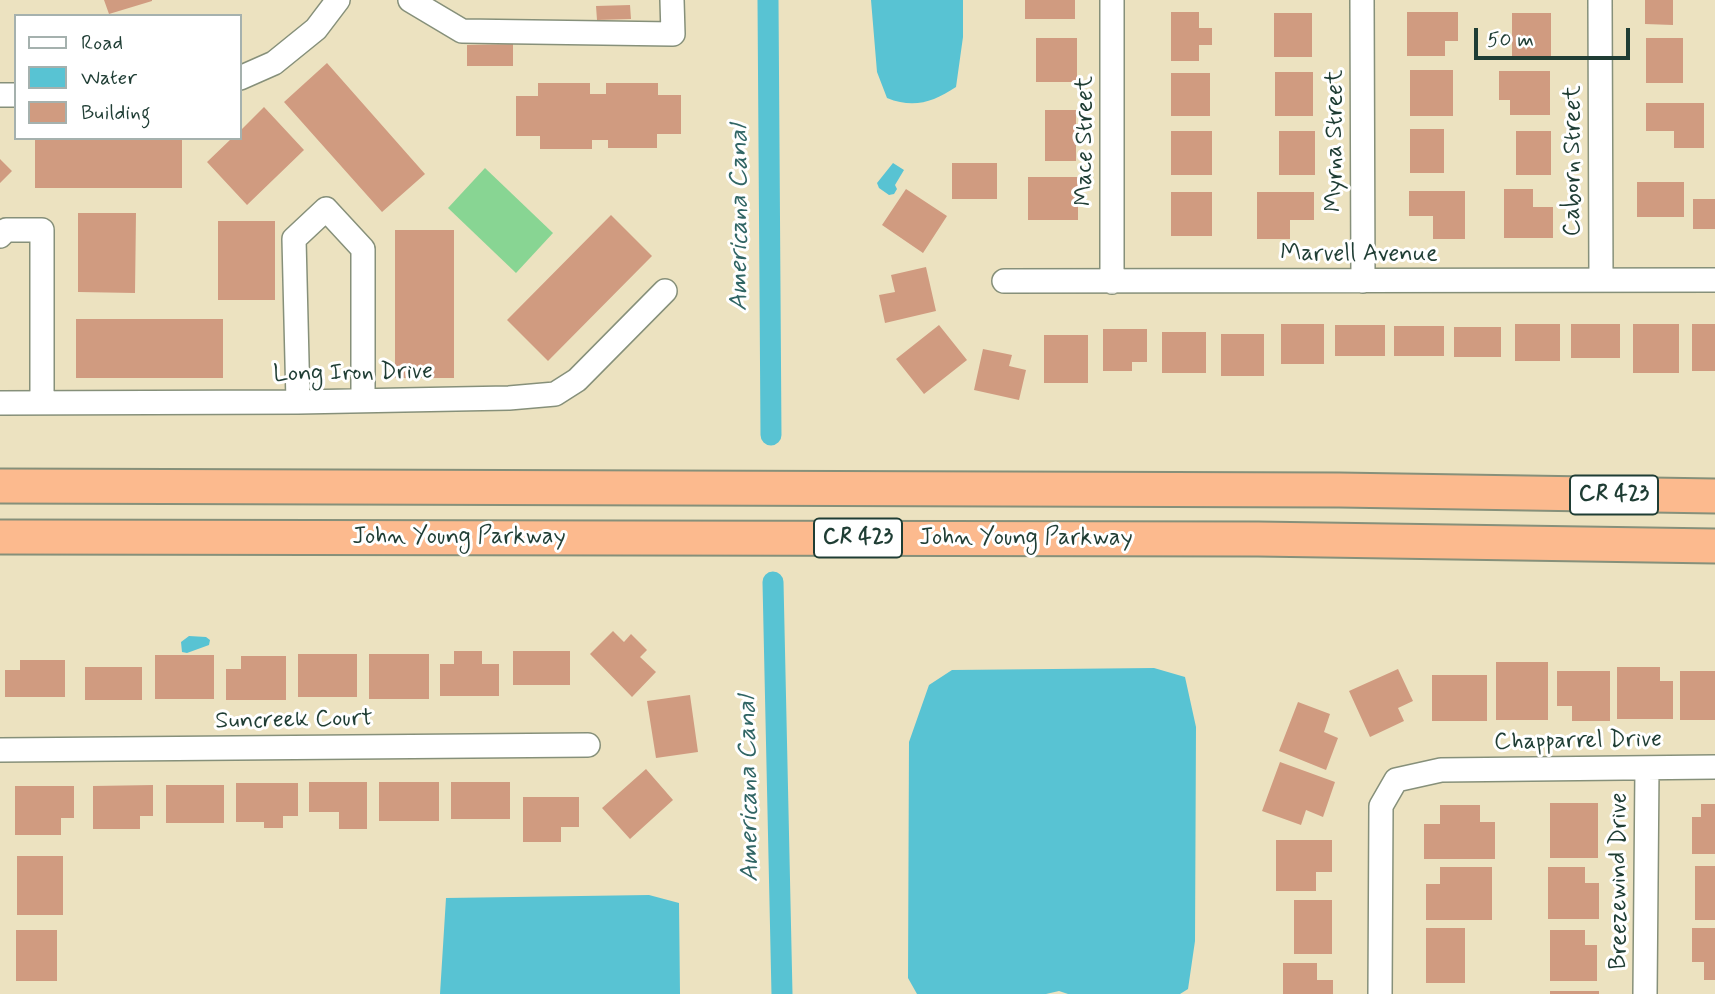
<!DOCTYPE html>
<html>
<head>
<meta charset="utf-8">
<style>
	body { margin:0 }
	#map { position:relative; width:1715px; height:994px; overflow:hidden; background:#ece2c0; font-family:Mynerve,sans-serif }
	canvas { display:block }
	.legend { position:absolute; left:14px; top:14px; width:228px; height:126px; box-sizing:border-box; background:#fff; border:2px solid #a5b1ae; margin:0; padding:9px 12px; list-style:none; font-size:21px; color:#1f3d34 }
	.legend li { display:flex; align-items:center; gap:14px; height:35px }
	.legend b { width:35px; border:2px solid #a5b1ae }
	.scale { position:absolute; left:1474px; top:28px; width:156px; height:32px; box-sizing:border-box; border:4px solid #1f3d34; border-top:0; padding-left:9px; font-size:21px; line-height:24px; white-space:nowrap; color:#1f3d34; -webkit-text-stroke:5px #fff; paint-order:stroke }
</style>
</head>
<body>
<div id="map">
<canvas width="1715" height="994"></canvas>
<ul class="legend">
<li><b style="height:9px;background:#fff"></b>Road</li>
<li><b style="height:19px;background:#58c3d3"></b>Water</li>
<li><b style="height:19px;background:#d09b80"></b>Building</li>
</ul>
<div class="scale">50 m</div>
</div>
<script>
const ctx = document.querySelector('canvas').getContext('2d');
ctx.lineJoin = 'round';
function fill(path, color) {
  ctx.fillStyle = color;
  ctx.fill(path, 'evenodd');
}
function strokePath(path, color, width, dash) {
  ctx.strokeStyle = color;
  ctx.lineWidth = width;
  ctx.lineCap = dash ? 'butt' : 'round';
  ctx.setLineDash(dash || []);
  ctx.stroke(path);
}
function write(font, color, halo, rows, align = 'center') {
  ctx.font = font + ' Mynerve,sans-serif';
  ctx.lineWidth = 6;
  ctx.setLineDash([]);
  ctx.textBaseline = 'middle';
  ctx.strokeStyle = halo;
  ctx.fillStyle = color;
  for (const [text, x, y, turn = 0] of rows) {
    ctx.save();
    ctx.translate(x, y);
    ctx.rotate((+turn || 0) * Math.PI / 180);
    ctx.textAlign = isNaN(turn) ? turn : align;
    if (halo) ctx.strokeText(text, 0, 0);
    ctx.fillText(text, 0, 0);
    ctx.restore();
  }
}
const green = new Path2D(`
	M485 168 553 233 516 273 448 208Z`);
const water = new Path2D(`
	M871 0H963V37L956 87C933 102 914 109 887 98L877 72Z
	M893 163 904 170 895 185 897 189 894 194 889 195 879 188 877 183Z
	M189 636 206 637 210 640 209 645 187 653 182 652 181 642Z
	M1154 668 1185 677 1196 727 1195 941 1188 989 1180 994H1068L1059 991 1046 994H917L908 978 909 742 929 685 952 670Z
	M649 895 679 903 680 994H440L446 898Z`);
const canal = new Path2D(`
	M768 0 771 435
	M773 582 782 994`);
const building = new Path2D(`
	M104 0H152V1L109 14Z
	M1025 0H1075V19H1025Z
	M1645 0H1673V25L1645 24Z
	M630 5 631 19 597 20 596 6Z
	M1171 12H1199V28H1212V45H1199V61H1171Z
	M1407 12H1458V41H1445V56H1407Z
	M1274 13H1312V57H1274Z
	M1512 13H1551V56H1512Z
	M1036 38H1077V82H1036Z
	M1646 38H1683V83H1646Z
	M513 44V66H467V45Z
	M327 63 425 174 382 212 284 102Z
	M1410 70H1453V116H1410Z
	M1499 71H1550V115H1510V100H1499Z
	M1275 72H1313V116H1275Z
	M1171 73H1210V116H1171Z
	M538 83H590V94H606V83H658V95H681V134H657V148H608V140H592V149H540V136H516V96H538Z
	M1646 103H1704V148H1674V131H1646Z
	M264 107 304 150 247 205 207 162 232 138H240V131Z
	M1045 110H1076V161H1045Z
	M1410 129H1444V173H1410Z
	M1171 131H1212V175H1171Z
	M1279 131H1315V175H1279Z
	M1516 131H1551V175H1516Z
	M35 138H182V188H35Z
	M0 159 12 171 0 183Z
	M952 163H997V199H952Z
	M1028 177H1078V220H1028Z
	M1637 182H1684V217H1637Z
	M906 189 947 216 923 253 882 225Z
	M1504 189H1533V207H1553V238H1504Z
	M1409 191H1465V239H1433V216H1409Z
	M1171 192H1212V236H1171Z
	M1257 192H1314V220H1290V239H1257Z
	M1693 199H1715V229H1693Z
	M78 213H136L135 293 78 292Z
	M611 215 652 256 548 361 507 320Z
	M218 221H275V300H218Z
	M395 230H454V378H395Z
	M926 267 936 311 885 323 879 295 895 292 891 275Z
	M76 319H223V378H76Z
	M1281 324H1324V364H1281Z
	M1515 324H1560V361H1515Z
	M1571 324H1620V358H1571Z
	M1633 324H1679V373H1633Z
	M1692 324H1715V371H1692Z
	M939 325 967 360 924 394 896 359Z
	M1335 325H1385V356H1335Z
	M1394 326H1444V356H1394Z
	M1454 327H1501V357H1454Z
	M1103 329H1147V362H1132V371H1103Z
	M1162 332H1206V373H1162Z
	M1221 334H1264V376H1221Z
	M1044 335H1088V383H1044Z
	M983 349 1012 355 1009 366 1026 370 1019 400 974 390Z
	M613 631 624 642 631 634 647 650 640 657 656 672 632 697 590 654Z
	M454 651H482V664H499V696H440V664H454Z
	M513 651H570V685H513Z
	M298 654H357V697H298Z
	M369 654H429V699H369Z
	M155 655H214V699H155Z
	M241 656H286V700H226V669H241Z
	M20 660H65V697H5V670H20Z
	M1496 662H1548V720H1496Z
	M85 667H142V700H85Z
	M1617 667H1660V681H1673V719H1617Z
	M1398 669 1413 701 1398 708 1404 721 1370 737 1349 691Z
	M1557 671H1610V721H1572V706H1557Z
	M1680 671H1715V720H1680Z
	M1432 675H1487V721H1432Z
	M690 695 698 752 656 758 647 701Z
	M1298 702 1330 714 1324 732 1338 738 1326 770 1279 751Z
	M1280 762 1335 782 1323 817 1306 810 1301 825 1262 811Z
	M646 769 673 800 630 839 602 808Z
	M309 782H367V829H339V812H309Z
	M379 782H439V821H379Z
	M451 782H510V819H451Z
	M236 783H298V816H283V828H264V822H236Z
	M153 785V816H140V829H93V786Z
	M166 785H224V823H166Z
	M15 786H74V818H61V835H15Z
	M523 797H579V827H561V842H523Z
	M1550 803H1598V858H1550Z
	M1701 804H1715V854H1692V817H1701Z
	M1440 805H1480V822H1495V859H1424V824H1440Z
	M1276 840H1332V872H1316V891H1276Z
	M17 856H63V915H17Z
	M1695 866H1715V920H1695Z
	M1440 867H1492V920H1426V884H1440Z
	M1548 867H1585V883H1599V919H1548Z
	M1294 900H1332V954H1294Z
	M1426 928H1465V983H1426Z
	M1692 928H1715V980H1704V962H1692Z
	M16 930H57V981H16Z
	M1550 930H1585V945H1597V981H1550Z
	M1283 963H1317V980H1333V994H1283Z
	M1550 991H1599V994H1550Z`);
const minor = new Path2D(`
	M410 0 462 31 673 34 672 0
	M1112 0V282
	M1362 0 1363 281
	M1600 0 1601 280
	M240 78 274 63 316 29 338 0
	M0 95H16
	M0 236 6 230H42V403
	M1004 281 1715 280
	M298 402 294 239 326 209 363 249V400
	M0 403 298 402 509 398 555 394 577 380 665 291
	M0 750 588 745
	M1380 994 1381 806 1396 780 1441 770 1715 767
	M1645 994 1647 768`);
const highway = new Path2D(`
	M0 486 1339 490 1715 496
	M0 537 1258 539 1715 546`);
const shields = [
	[1614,495,88],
	[858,538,88]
];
const shieldNames = [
	["CR 423",1614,495],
	["CR 423",858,538]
];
const streetNames = [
	["Mace Street",1086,141,-90],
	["Myrna Street",1336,141,-90],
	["Caborn Street",1574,161,-90],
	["Marvell Avenue",1359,255],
	["Long Iron Drive",353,374,-1],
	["John Young Parkway",459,538],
	["John Young Parkway",1026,539],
	["Suncreek Court",294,721,-1],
	["Chapparrel Drive",1578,742,-1],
	["Breezewind Drive",1620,881,-90]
];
const waterNames = [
	["Americana Canal",741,218,-90],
	["Americana Canal",750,789,-91]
];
fill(green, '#88d593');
fill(water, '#58c3d3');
strokePath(canal, '#58c3d3', 21);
fill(building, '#d09b80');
strokePath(minor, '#86907a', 26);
strokePath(highway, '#86907a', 37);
strokePath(minor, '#fff', 23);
strokePath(highway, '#fcba8e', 33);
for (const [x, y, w] of shields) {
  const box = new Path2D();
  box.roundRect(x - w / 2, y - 19.5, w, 39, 5);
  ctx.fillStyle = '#fff';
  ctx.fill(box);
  strokePath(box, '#1f3d34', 2);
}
write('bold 23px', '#1f3d34', null, shieldNames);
write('24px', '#1f3d34', '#fff', streetNames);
write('italic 26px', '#306564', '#fff', waterNames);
</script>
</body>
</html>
